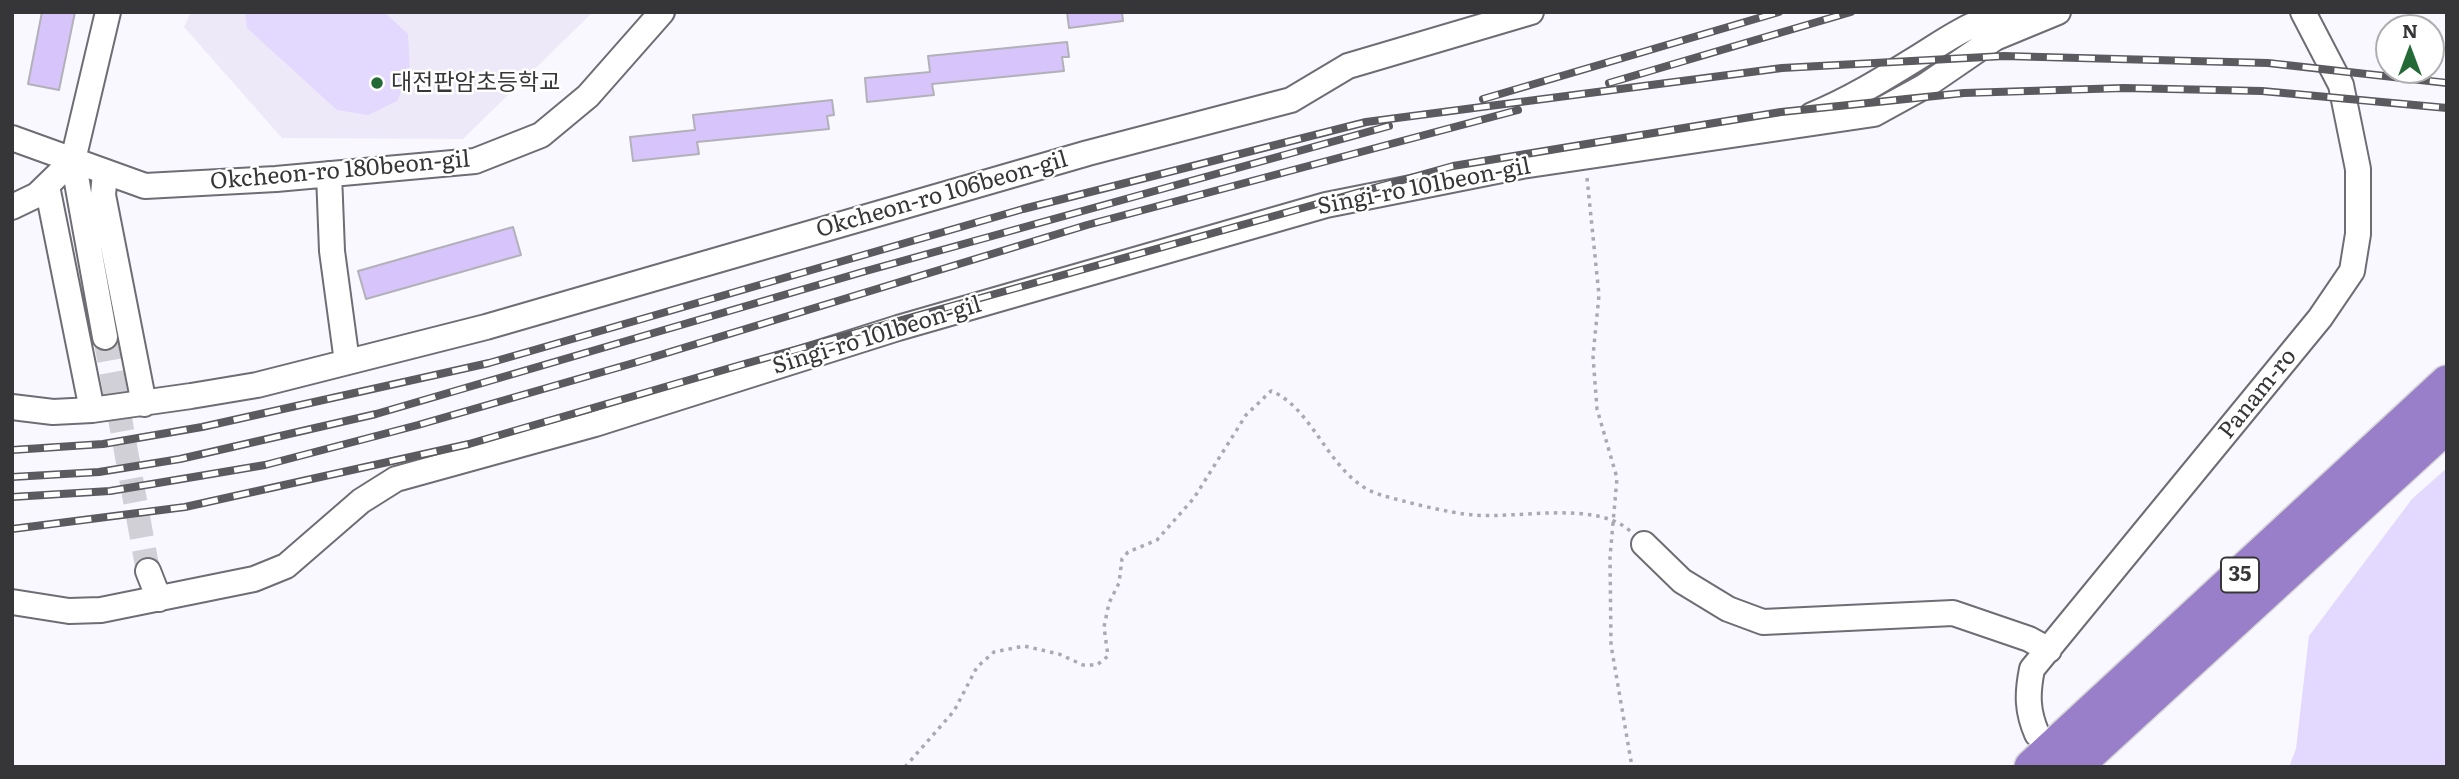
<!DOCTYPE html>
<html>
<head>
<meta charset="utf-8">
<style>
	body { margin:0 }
	#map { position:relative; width:2459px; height:779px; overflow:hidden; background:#f9f7ff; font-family:Literata,serif }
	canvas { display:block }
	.frame { position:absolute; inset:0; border:14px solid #363538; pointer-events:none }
	.north { position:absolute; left:2375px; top:14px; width:70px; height:70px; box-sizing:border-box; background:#fff; border:2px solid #afaeaf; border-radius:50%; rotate:0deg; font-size:19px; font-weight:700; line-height:28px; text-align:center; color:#363538 }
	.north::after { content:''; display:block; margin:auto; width:24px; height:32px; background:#236a36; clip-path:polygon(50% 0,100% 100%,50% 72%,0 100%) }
</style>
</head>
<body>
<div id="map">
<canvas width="2459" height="779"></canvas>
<div class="frame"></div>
<div class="north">N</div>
</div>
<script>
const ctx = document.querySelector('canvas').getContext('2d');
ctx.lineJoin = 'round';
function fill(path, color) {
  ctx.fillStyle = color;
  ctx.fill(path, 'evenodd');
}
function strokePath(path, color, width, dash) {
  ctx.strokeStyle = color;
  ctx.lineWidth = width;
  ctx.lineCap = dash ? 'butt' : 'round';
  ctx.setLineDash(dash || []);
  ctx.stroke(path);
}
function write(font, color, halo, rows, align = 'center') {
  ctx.font = font + ' Literata,"Noto Sans KR",serif';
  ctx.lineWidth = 5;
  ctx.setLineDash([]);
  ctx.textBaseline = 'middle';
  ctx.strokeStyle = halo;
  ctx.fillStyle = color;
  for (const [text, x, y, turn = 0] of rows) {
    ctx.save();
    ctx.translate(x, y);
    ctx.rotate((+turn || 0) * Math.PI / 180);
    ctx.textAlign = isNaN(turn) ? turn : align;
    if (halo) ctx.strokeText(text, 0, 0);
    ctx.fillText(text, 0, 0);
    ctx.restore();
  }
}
const built = new Path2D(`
	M191 12H593L463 139 282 138 184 27Z`);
const green = new Path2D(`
	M245 12H384L408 34 410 72 397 101 368 115 337 110 247 28Z
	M2447 468V767H2289L2296 749 2309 636 2412 499Z`);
const building = new Path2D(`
	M42 12H75L59 90 28 84Z
	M1067 12H1122L1123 21 1069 28Z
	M1067 42 1069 57H1062L1064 71 932 84 934 95 867 102 865 78 930 72 928 56Z
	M832 100 834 115 827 116 829 129 697 142 699 154 633 161 630 137 695 130 693 115Z
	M513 227 521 255 366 299 358 271Z`);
const minorTunnel = new Path2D(`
	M105 337 148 571`);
const path = new Path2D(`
	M1587 178 1599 295 1593 356 1597 409 1617 478 1610 557 1611 645 1632 767
	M905 767 954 711 977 667 994 652 1024 646 1059 654 1083 665H1097L1108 656 1104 627 1109 603 1119 583 1122 559 1128 552 1157 540 1194 498 1246 415 1271 391C1315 408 1330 480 1381 495 1406 502 1448 513 1474 515 1517 519 1596 500 1630 531`);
const minor = new Path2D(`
	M1812 115C1849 100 1883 79 1917 58 1954 35 1975 18 2020 12
	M12 138 145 186 276 179 475 161 541 135 588 96 662 12
	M73 160 105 337
	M105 172 103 195 144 404
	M329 174 332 251 347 362
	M47 186 92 410
	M12 207 37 195 73 160 108 12
	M12 407 53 412 92 410 191 396 257 385 486 327 1088 153 1291 100 1348 66 1531 12
	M1644 544 1682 581 1728 609 1763 622 1953 613 2029 639 2049 650
	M148 571 159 599
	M12 602 69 611 101 610 254 579 286 566 361 501 396 479 595 424 898 328 1326 205 1522 166 1874 114 1925 86 1995 38 2058 12
	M2037 734C2027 711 2027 694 2032 669L2320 318 2352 271 2358 234V169L2341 85 2303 12`);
const highway = new Path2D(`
	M2032 767 2447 383
	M2074 767 2447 425`);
const rail = new Path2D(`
	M1609 83 1851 12
	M1483 99 1779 12
	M12 450 103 444 202 427 489 363 1023 209 1366 122 1782 68 2004 56 2268 63 2447 83
	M12 477 99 472 180 459 376 414 866 271 1389 126
	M12 497 110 491 265 465 418 425 637 362 1087 225 1518 110
	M12 529 185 507 469 444 737 366 1453 166 1781 112 1964 93 2124 88 2262 91 2447 108`);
const markers = [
	[377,83,7,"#236a36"]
];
const shields = [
	[2240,575,38]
];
const shieldNames = [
	["35",2240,575]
];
const poiNames = [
	["대전판암초등학교",391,83]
];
const streetNames = [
	["Okcheon-ro 180beon-gil",340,171,-5],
	["Singi-ro 101beon-gil",1424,187,-11],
	["Okcheon-ro 106beon-gil",942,195,-16],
	["Singi-ro 101beon-gil",877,336,-17],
	["Panam-ro",2258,394,-51]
];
fill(built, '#eee9f9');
fill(green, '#e3d8fd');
fill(building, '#d6c4fb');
strokePath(building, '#b3b1b8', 2);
strokePath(minorTunnel, '#d2d0d7', 24, [24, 12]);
strokePath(minor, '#6f6d74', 28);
strokePath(highway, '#d7d7d7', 38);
strokePath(path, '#aaa9af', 3.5, [3.5, 5]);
strokePath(minor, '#fff', 24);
strokePath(highway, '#997fc9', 35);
strokePath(rail, '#5b5a5e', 8);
strokePath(rail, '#fff', 5, [16]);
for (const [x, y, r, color] of markers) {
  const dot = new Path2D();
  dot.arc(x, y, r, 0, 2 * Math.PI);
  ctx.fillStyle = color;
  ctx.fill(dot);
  strokePath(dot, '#fff', 2.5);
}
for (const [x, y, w] of shields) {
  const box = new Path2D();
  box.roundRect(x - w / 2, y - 17.5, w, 35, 5);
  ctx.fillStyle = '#fff';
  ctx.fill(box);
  strokePath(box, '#363538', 2);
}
write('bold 21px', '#363538', null, shieldNames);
write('23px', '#363538', '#fff', poiNames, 'left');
write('23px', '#363538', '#fff', streetNames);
</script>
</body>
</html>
